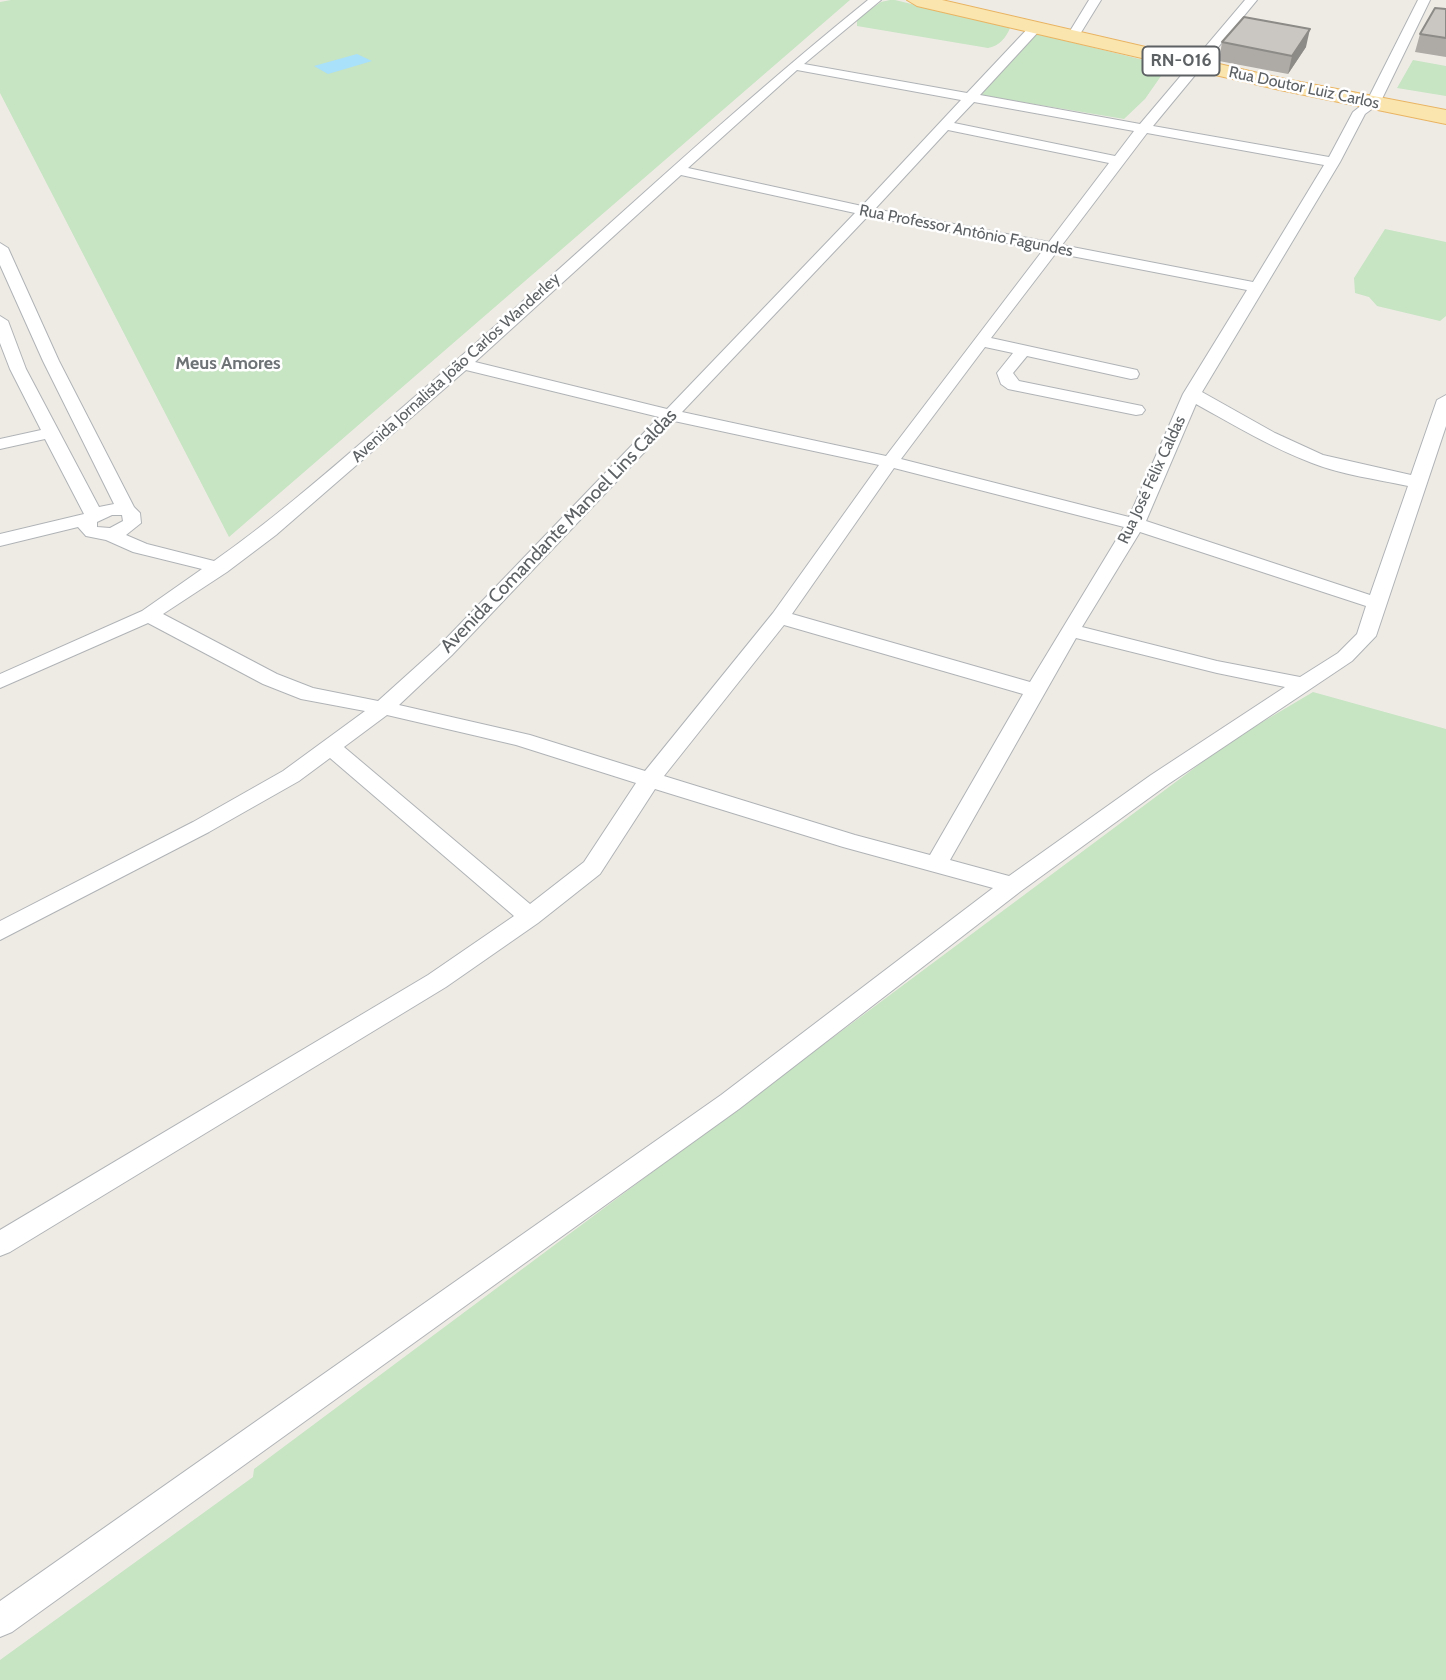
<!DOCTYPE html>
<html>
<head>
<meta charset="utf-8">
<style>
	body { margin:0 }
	canvas { display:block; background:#eeebe5 }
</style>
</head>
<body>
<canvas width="1446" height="1680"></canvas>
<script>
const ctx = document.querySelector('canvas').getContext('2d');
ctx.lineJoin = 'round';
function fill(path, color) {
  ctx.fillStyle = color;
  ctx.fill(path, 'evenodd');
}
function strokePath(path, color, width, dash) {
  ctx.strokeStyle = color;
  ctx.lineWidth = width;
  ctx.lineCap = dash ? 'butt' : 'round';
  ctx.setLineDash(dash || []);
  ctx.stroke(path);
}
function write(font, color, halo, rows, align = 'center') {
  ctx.font = font + ' Cabin,sans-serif';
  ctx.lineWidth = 5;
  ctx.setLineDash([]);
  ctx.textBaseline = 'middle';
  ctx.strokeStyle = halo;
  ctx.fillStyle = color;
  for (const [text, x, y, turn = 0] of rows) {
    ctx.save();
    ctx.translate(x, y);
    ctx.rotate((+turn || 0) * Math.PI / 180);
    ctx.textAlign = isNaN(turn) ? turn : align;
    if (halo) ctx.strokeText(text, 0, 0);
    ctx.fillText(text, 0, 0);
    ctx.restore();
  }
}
const green = new Path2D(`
	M11 0H850L229 537 0 93V2Z
	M890 0H895L1010 28C1006 38 999 46 988 48L857 26V19L881 2Z
	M1037 34 1042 35 1168 66 1145 99 1124 119 980 95Z
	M1413 60 1446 66V96L1397 88Z
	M1385 229 1446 242V316L1440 321 1377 306 1369 297 1355 293 1354 278Z
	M1313 692 1446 729V1680H0V1660L253 1477 254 1469 1232 740Z`);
const water = new Path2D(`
	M357 54 372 61 328 74 314 66Z`);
const street = new Path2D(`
	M868 0H881L804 64 967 93 1032 24H1040V30L980 95 1140 124 1245 0H1257L1153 126 1329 157 1353 112 1367 101 1418 0H1430L1380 103 1365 114 1340 162 1202 392 1275 433 1323 455 1411 475 1437 400 1446 395V426L1376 636 1352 661 1167 785 1021 891 739 1109 12 1632 0 1637V1601L721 1095 993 888 843 847 655 789 600 874 538 923 446 987 10 1252 0 1256V1230L428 975 514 916 330 758 299 781 209 832 0 940V921L193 822 283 771 365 711 301 699 263 684 148 623 0 688V674L142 611 202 569 133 552 106 540 86 536 78 527 0 546V534L84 514 45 439 0 449V439L41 430 10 369 0 343V316L8 321 26 369 99 507 114 504 43 361 0 265V243L8 248 59 361 134 507 140 513 141 523 126 535 147 544 214 561C281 514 341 460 403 407 560 272 707 130 868 0ZM797 70 961 100 862 206 688 168ZM974 102 1134 131 1115 156 954 123ZM948 130 1109 163 1049 242 875 209ZM1147 133 1324 165 1253 282 1062 245ZM681 175 855 213 667 409 475 362ZM868 216 1043 250 886 456 682 412ZM1056 253 1247 290 1183 394 1129 517 901 459 985 347 1013 353 997 373 1001 384 1008 389 1136 415 1142 414 1145 410 1142 406 1019 381 1013 373 1027 356 1131 379 1137 378 1139 374 1137 370 991 338ZM466 370 659 417 438 647 378 701 313 688 277 674 163 614 227 572 276 535ZM1196 404C1234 425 1272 448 1312 463 1343 475 1376 479 1408 486L1370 595 1146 521ZM674 421 879 465 773 613 645 771 530 735 399 705 452 655ZM894 468 1124 527 1030 682 792 614ZM112 515H122L123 521 110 528 97 527V522ZM1140 532 1366 606 1357 634 1338 653 1300 677 1217 661 1082 627ZM784 625 1023 694 930 855 855 835 664 776ZM1076 638 1217 673 1285 687 1151 775 1009 876 950 860ZM387 715 516 745 636 783 584 862 530 904 344 747Z
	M1089 0H1101L1077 39H1069L1067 36Z`);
const primary = new Path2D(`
	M907 0H942L1280 78 1446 110V124L1280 90 917 6Z`);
const wall = new Path2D(`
	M1446 9V57L1415 52 1420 34Z
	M1222 42 1306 47 1288 74 1219 61Z`);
const shadedWall = new Path2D(`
	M1310 29 1306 47 1288 74 1292 56Z`);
const building = new Path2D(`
	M1435 8 1446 9V38L1420 34Z
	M1244 17 1310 29 1292 56 1222 42Z`);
const farStreetnames = [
	["Rua Doutor Luiz Carlos",1304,88,12],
	["Rua Professor Antônio Fagundes",966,231,11],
	["Avenida Jornalista João Carlos Wanderley",456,368,-42],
	["Rua José Félix Caldas",1152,480,-65]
];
const shields = [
	[1181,61,77]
];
const shieldNames = [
	["RN-016",1181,61]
];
const farNeighbourhoodnames = [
	["Meus Amores",228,364]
];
const streetNames = [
	["Avenida Comandante Manoel Lins Caldas",559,531,-46]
];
fill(green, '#c7e4c3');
fill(water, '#a9e0fa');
strokePath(street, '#b0b3b6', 2);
strokePath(primary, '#e9b463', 2);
fill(street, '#fff');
fill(primary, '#fae5ae');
fill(wall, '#aeaaa6');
fill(shadedWall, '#8d8b87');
fill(building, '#cac6c1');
strokePath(building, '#8d8b87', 2);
write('16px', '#5d6164', '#fff', farStreetnames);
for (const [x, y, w] of shields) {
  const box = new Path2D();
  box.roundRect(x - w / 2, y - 14.5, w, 29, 5);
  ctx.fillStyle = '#fff';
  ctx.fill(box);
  strokePath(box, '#5d6164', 2);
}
write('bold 18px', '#5d6164', null, shieldNames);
write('bold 18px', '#6e7376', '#fff', farNeighbourhoodnames);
write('19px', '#5d6164', '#fff', streetNames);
</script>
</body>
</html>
